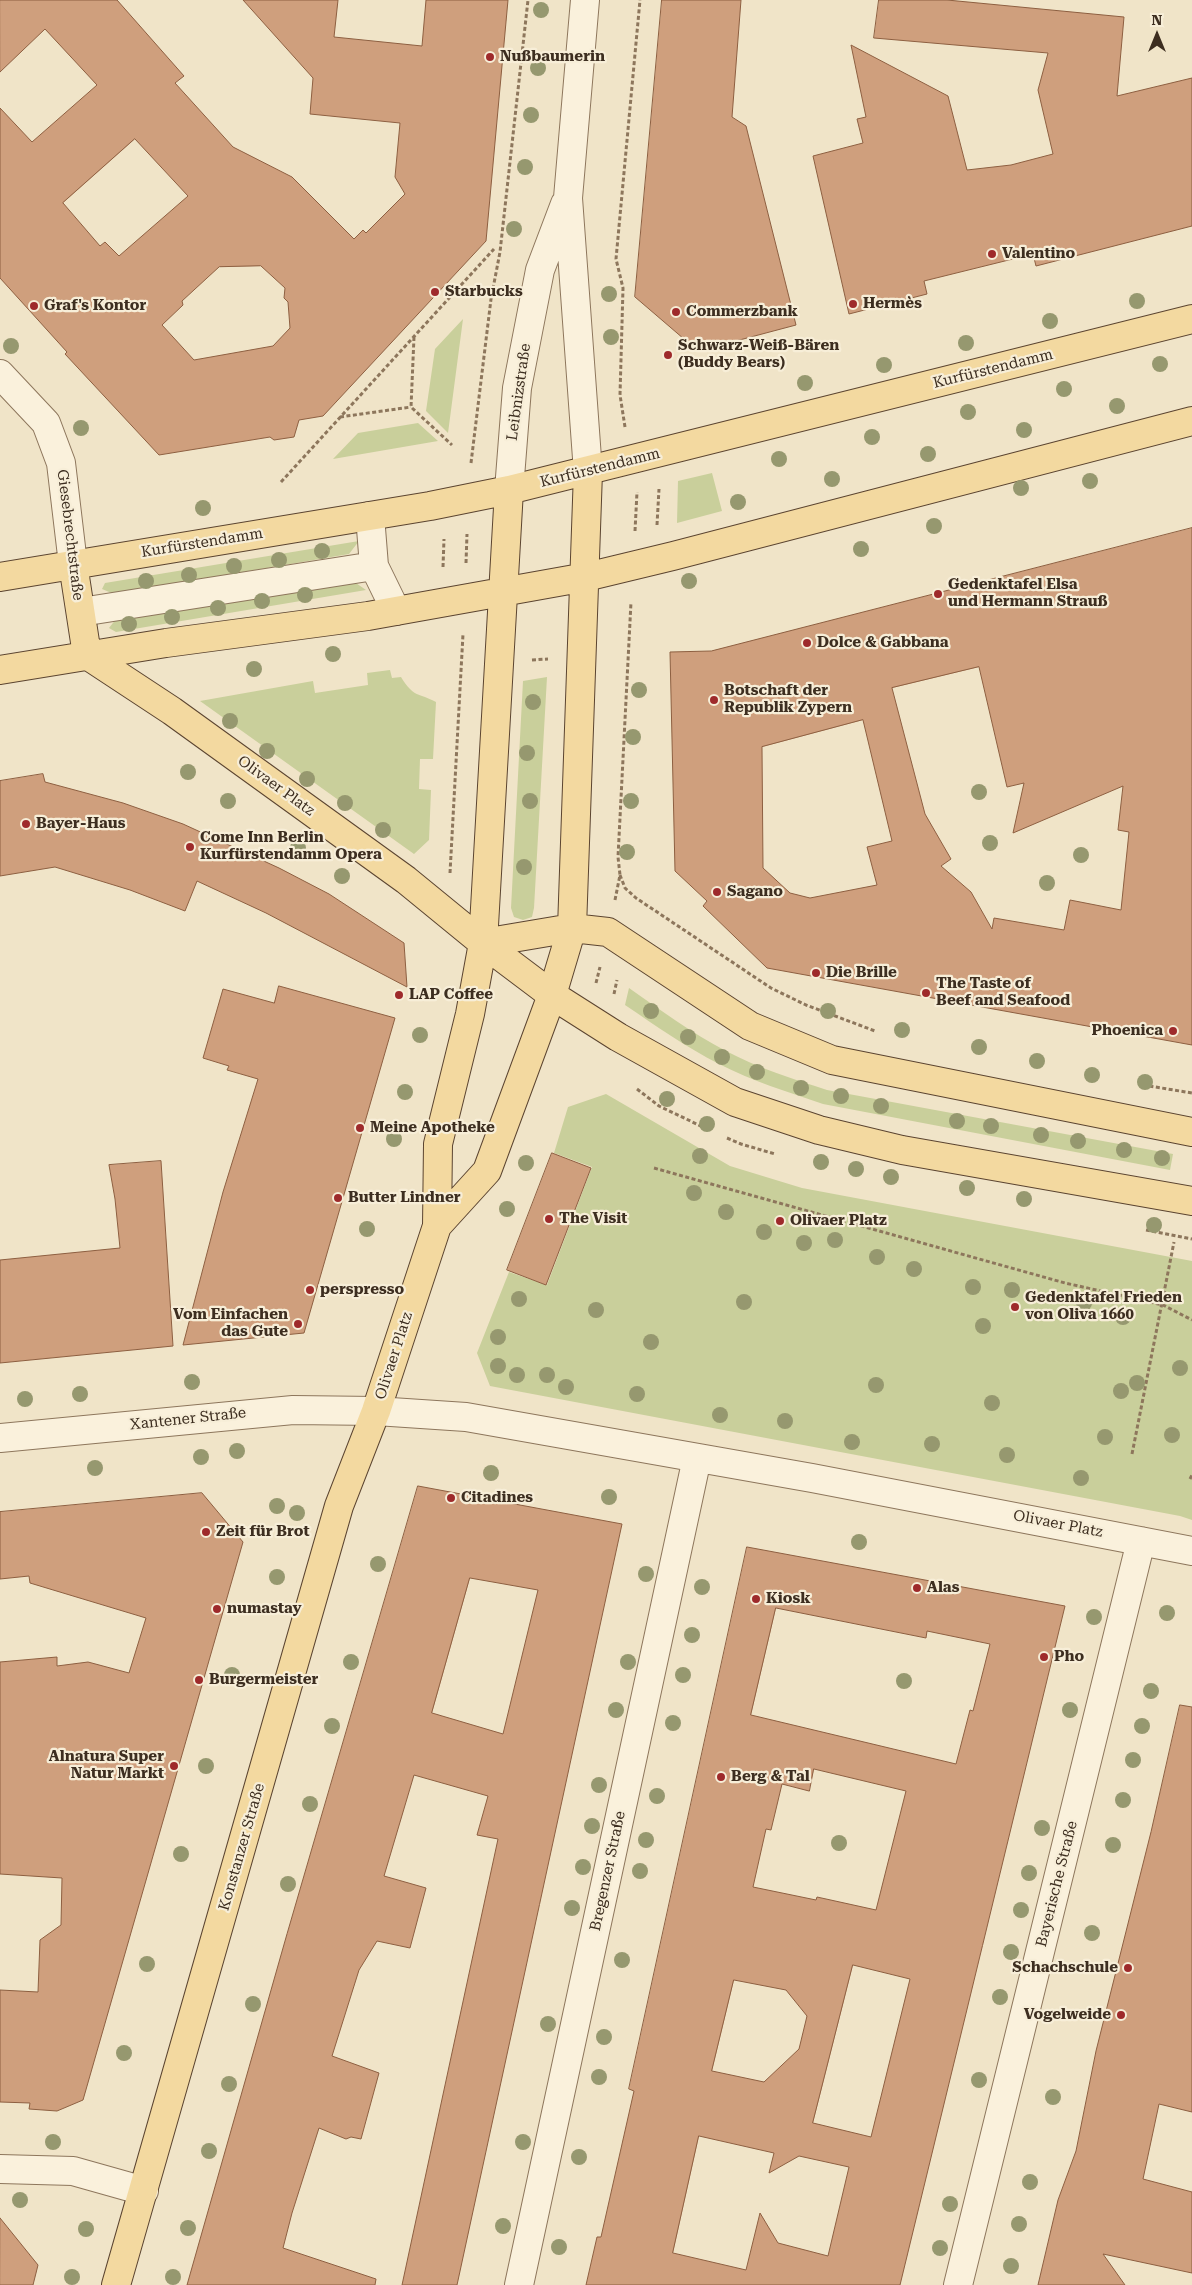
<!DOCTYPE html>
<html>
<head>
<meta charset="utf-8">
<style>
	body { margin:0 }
	#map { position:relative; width:1192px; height:2285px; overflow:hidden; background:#f0e4c8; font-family:"Roboto Serif",serif }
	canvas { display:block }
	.north { position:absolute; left:1132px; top:10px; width:50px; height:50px; -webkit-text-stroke:4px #f7eed8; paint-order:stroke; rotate:0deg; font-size:14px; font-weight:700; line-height:20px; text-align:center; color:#3d2e20 }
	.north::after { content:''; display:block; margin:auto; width:18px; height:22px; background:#3d2e20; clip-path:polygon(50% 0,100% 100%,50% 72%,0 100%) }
</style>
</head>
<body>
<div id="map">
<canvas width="1192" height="2285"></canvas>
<div class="north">N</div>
</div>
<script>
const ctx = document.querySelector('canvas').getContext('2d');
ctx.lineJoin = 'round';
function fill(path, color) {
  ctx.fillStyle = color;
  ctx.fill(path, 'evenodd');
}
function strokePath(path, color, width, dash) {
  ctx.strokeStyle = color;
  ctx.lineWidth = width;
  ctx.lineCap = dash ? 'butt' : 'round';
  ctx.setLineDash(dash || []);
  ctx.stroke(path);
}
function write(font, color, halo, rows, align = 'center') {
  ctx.font = font + ' "Roboto Serif",serif';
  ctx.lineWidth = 4.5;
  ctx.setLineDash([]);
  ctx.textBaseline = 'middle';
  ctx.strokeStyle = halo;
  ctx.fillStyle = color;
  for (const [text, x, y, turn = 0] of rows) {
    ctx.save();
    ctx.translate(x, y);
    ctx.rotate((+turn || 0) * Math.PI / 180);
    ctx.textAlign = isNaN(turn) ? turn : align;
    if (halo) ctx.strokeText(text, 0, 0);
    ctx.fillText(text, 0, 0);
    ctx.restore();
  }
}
const green = new Path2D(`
	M463 319 448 433 426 411 435 349Z
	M418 423 438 441 333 459 358 433Z
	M712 473 722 511 677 523 678 481Z
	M359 541 349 554 114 594 102 589 105 583Z
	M353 581 366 590 116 632 109 628 116 619Z
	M390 670 392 678 401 677C414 698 417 692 436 702L433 759H420L419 789 431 790 429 840 414 854 200 701 313 681 315 693 368 685 367 673Z
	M547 677 534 908 532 917 523 920 514 917 511 908 523 681Z
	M629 988C660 1010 692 1033 726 1051 758 1068 793 1079 827 1090L1173 1154 1170 1170 823 1104C788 1092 752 1081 719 1064 686 1047 656 1026 625 1005Z
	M606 1094 730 1166 802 1188 1192 1261V1520L1180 1516 490 1386 477 1353 509 1272 547 1285 592 1167 554 1153 568 1107Z`);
const building = new Path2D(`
	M0 0H117L184 76 175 83 233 147 292 177 354 239 363 230 366 233 405 194 395 177 400 123 310 114 313 78 243 0H338L334 37 422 46 426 0H508L486 241 323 416 299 420 294 437 274 440 270 437 159 455 65 354 67 352 0 278V108L32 142 97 85 45 29 0 72ZM135 139 188 196 119 256 105 242 100 246 63 203ZM261 266 285 288 284 298 288 302 290 328 273 346 194 360 162 325 183 305 182 301 219 267Z
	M662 0H741L732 117 746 126 796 325 698 351 635 297Z
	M879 0H947L1124 17 1117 96 1192 78V226L1036 266 1033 254 924 281 927 294 849 314 813 156 863 143 857 119 866 117 851 45 948 96 967 170 1011 165 1053 154 1038 90 1048 53 874 38Z
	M1192 528V1045L767 968 703 906 707 901 675 871 670 652 711 651ZM979 667 1007 787 1024 783 1013 833 1123 786 1118 830 1129 832 1121 910 1070 900 1064 930 994 918 992 929 971 892 941 866 951 859 925 814 892 688ZM863 720 892 841 867 847 877 885 810 898 790 893 763 868 762 747Z
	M43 774 45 782 123 803 183 824 279 868 329 894 404 943 407 987 266 913 197 881 185 911 130 890 55 867 0 876V781Z
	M279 986 395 1018 304 1333 183 1345 223 1192 258 1079 227 1070 229 1066 203 1058 223 989 274 1003Z
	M552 1153 591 1168 546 1285 507 1270Z
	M161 1161 173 1346 0 1363V1260L120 1248 115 1199 109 1165Z
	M418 1486 622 1524 457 2285H402L498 1839 477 1835 488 1796 414 1775 384 1876 426 1888 410 1948 377 1941 359 1970 332 2056 379 2073 361 2139 351 2137 346 2139 319 2128 292 2213 283 2248 376 2279 375 2285H187L287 1934ZM470 1578 538 1590 503 1734 432 1713Z
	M202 1493 243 1542 83 2100 57 2111 29 2109 30 2103 0 2102V1990L38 1992 40 1940 61 1925 62 1878 0 1874V1662L57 1657V1666L88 1662 129 1673 146 1618 30 1583 29 1576 0 1579V1512Z
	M747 1547 1065 1606 900 2285H586L597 2237H601L634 2091 629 2089ZM776 1608 926 1638 927 1631 990 1644 973 1711 970 1710 956 1764 751 1715ZM814 1769 906 1791 876 1910 817 1897 816 1900 753 1887 766 1829 771 1830 782 1784 809 1791ZM853 1965 910 1979 871 2137 813 2123ZM734 1980 786 1990 807 2016 799 2049 764 2082 712 2071ZM699 2136 774 2153 769 2173 799 2156 849 2167 828 2256 778 2243 760 2213 746 2270 673 2253Z
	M1180 1705 1192 1707V2112L1159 2104 1143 2179 1192 2192V2273L1103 2254 1125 2285H1038L1058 2200 1076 2151 1096 2051 1151 1832Z
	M0 2218 38 2265 33 2285H0Z`);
const path = new Path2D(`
	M414 337 411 407 452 445
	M340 417 411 407
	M625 427 620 395 623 288 616 259 640 0
	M471 463 491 299 500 252 528 0
	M281 482 494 249
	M657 525 659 489
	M635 531 637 492
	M466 563 467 534
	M443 567 444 539
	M532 660 548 659
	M450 873 463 634
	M620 875 625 888 636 898 771 988 806 1005 875 1031
	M615 900 620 875 618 857 631 602
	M596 983 600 967
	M614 994 617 980
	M1143 1085 1192 1093
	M637 1089 659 1106 705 1128
	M727 1138 741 1144 775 1154
	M654 1168 1065 1283 1163 1305 1192 1320
	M1146 1230 1192 1239
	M1132 1454 1174 1242
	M1190 1479 1192 1475`);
const minor = new Path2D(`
	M585 0 568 198 588 472
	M0 374 46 423 61 463 73 564
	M509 490 517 388 540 270 565 204
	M370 516 374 566
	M81 612 374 566 396 611
	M0 1438 293 1410 376 1411 466 1417 812 1478 1192 1551
	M0 2169 73 2171 144 2191
	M519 2285 697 1458
	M958 2285 1141 1541`);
const major = new Path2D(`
	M73 564 87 655
	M0 577 430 506 509 490 1192 319
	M87 655 172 711 406 880 483 943 552 995 618 1037 735 1102 819 1130 902 1150 1192 1201
	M0 670 166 643 368 616 586 577 673 556 1192 421
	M483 943 572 928 608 932 750 1026 832 1060 1192 1132
	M437 1226 487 1171 552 995 572 928 588 472
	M116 2285 339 1506 376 1411 437 1226 438 1144 470 1014 483 943 509 490`);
const trees = [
	[541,10],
	[538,68],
	[531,115],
	[525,167],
	[514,229],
	[609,294],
	[1137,301],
	[1050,321],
	[611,337],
	[966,343],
	[11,346],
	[1160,364],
	[884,365],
	[805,383],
	[1064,389],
	[1117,406],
	[968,412],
	[81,428],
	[1024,430],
	[872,437],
	[928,454],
	[779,459],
	[832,479],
	[1090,481],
	[1021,488],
	[738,502],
	[203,508],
	[934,526],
	[861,549],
	[322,551],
	[279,560],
	[234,566],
	[189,575],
	[146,581],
	[689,581],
	[305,595],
	[262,601],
	[218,608],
	[172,617],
	[129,624],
	[333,654],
	[254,669],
	[639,690],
	[533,702],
	[230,721],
	[633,737],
	[267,751],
	[527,753],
	[188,772],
	[307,779],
	[979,792],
	[228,801],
	[530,801],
	[631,801],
	[345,803],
	[383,830],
	[990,843],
	[298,848],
	[627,852],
	[1081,855],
	[524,867],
	[342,876],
	[1047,883],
	[651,1011],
	[828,1011],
	[902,1030],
	[420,1035],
	[688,1037],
	[979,1047],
	[722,1057],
	[1037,1061],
	[757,1072],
	[1092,1075],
	[1145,1082],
	[801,1088],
	[405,1092],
	[841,1096],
	[667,1099],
	[881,1106],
	[957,1121],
	[707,1124],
	[991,1126],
	[1041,1135],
	[394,1139],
	[1078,1141],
	[1124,1150],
	[700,1156],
	[1162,1158],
	[821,1162],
	[526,1163],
	[856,1169],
	[891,1177],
	[967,1188],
	[694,1193],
	[1024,1199],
	[507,1209],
	[726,1212],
	[1154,1225],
	[367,1229],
	[764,1232],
	[835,1240],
	[804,1243],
	[877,1257],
	[914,1269],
	[973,1287],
	[1012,1290],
	[519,1299],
	[744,1302],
	[1084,1303],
	[596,1310],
	[1123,1317],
	[983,1326],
	[498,1337],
	[651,1342],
	[498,1366],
	[1180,1368],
	[517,1375],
	[547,1375],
	[192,1382],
	[1137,1383],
	[876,1385],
	[566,1387],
	[1121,1391],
	[80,1394],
	[637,1394],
	[25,1399],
	[992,1403],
	[720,1415],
	[785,1421],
	[1172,1435],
	[1105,1437],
	[852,1442],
	[932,1444],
	[237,1451],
	[1007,1455],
	[201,1457],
	[95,1468],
	[491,1473],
	[1081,1478],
	[609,1497],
	[277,1506],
	[297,1513],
	[859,1542],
	[378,1564],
	[646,1574],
	[277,1577],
	[702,1587],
	[1167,1613],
	[1094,1617],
	[692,1635],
	[351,1662],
	[628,1662],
	[232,1675],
	[683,1675],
	[904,1681],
	[1151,1691],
	[616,1710],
	[1070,1710],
	[673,1723],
	[332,1726],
	[1142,1726],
	[1133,1760],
	[206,1766],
	[599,1785],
	[657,1796],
	[1123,1800],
	[310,1804],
	[592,1826],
	[1042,1828],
	[646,1840],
	[839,1843],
	[1113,1845],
	[181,1854],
	[583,1867],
	[640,1871],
	[1029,1873],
	[288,1884],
	[572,1908],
	[1021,1910],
	[1092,1933],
	[1011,1952],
	[622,1960],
	[147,1964],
	[1000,1997],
	[253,2004],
	[548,2024],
	[604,2037],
	[124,2053],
	[599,2077],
	[979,2080],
	[229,2084],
	[1053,2097],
	[53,2142],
	[523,2142],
	[209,2151],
	[579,2157],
	[1030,2182],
	[20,2200],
	[950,2204],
	[1019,2224],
	[503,2226],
	[188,2228],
	[86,2229],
	[559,2247],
	[940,2248],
	[1011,2266],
	[72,2277],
	[173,2277]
];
const markers = [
	[490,57,5,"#9e2a2b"],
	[992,254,5,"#9e2a2b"],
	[435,292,5,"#9e2a2b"],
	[853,304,5,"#9e2a2b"],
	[34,306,5,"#9e2a2b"],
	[676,312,5,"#9e2a2b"],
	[668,355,5,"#9e2a2b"],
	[938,594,5,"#9e2a2b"],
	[807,643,5,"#9e2a2b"],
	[714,700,5,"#9e2a2b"],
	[26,824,5,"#9e2a2b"],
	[190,847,5,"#9e2a2b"],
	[717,892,5,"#9e2a2b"],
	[816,973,5,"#9e2a2b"],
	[926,993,5,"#9e2a2b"],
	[399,995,5,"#9e2a2b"],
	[1173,1031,5,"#9e2a2b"],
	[360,1128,5,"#9e2a2b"],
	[338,1198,5,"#9e2a2b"],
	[549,1219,5,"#9e2a2b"],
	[780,1221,5,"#9e2a2b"],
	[310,1290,5,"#9e2a2b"],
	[1015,1307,5,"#9e2a2b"],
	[298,1324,5,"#9e2a2b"],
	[451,1498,5,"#9e2a2b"],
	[206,1532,5,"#9e2a2b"],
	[917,1588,5,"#9e2a2b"],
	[756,1599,5,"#9e2a2b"],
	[217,1609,5,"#9e2a2b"],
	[1044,1657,5,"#9e2a2b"],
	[199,1680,5,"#9e2a2b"],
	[174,1766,5,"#9e2a2b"],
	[721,1777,5,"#9e2a2b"],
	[1128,1968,5,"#9e2a2b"],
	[1121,2015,5,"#9e2a2b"]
];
const poiNames = [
	["Nußbaumerin",500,57],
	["Valentino",1002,254],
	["Starbucks",445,292],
	["Hermès",863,304],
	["Graf's Kontor",44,306],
	["Commerzbank",686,312],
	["Schwarz-Weiß-Bären",678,346],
	["(Buddy Bears)",678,363],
	["Gedenktafel Elsa",948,585],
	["und Hermann Strauß",948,602],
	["Dolce & Gabbana",817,643],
	["Botschaft der",724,691],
	["Republik Zypern",724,708],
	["Bayer-Haus",36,824],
	["Come Inn Berlin",200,838],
	["Kurfürstendamm Opera",200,855],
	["Sagano",727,892],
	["Die Brille",826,973],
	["The Taste of",936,984],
	["Beef and Seafood",936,1001],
	["LAP Coffee",409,995],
	["Phoenica",1163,1031,"right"],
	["Meine Apotheke",370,1128],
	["Butter Lindner",348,1198],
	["The Visit",559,1219],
	["Olivaer Platz",790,1221],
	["perspresso",320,1290],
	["Gedenktafel Frieden",1025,1298],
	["von Oliva 1660",1025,1315],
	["Vom Einfachen",288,1315,"right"],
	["das Gute",288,1332,"right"],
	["Citadines",461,1498],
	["Zeit für Brot",216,1532],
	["Alas",927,1588],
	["Kiosk",766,1599],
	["numastay",227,1609],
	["Pho",1054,1657],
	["Burgermeister",209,1680],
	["Alnatura Super",164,1757,"right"],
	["Natur Markt",164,1774,"right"],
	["Berg & Tal",731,1777],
	["Schachschule",1118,1968,"right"],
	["Vogelweide",1111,2015,"right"]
];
const streetNames = [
	["Kurfürstendamm",993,369,-14],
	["Leibnizstraße",519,392,-82],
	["Kurfürstendamm",600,468,-14],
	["Giesebrechtstraße",70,535,83],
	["Kurfürstendamm",202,543,-9],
	["Olivaer Platz",276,786,36],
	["Olivaer Platz",394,1356,-72],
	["Xantener Straße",188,1419,-6],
	["Olivaer Platz",1058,1524,11],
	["Konstanzer Straße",242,1847,-74],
	["Bregenzer Straße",608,1871,-78],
	["Bayerische Straße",1057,1884,-76]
];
fill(green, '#c9cf9b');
fill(building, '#cf9f7d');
strokePath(building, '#8d5f41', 1);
strokePath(minor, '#8d765c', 30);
strokePath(major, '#5b4430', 30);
strokePath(path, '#8d765c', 3, [4, 2.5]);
strokePath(minor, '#faf1dc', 28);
strokePath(major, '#f3d9a0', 28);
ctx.fillStyle = '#96986f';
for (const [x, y] of trees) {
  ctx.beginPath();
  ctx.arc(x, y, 8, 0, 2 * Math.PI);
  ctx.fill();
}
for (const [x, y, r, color] of markers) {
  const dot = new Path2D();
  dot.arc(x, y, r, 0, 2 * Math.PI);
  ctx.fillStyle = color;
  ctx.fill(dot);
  strokePath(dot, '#f7eed8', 2);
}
write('bold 15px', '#3d2e20', '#f7eed8', poiNames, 'left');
write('15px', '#3d2e20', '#f7eed8', streetNames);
</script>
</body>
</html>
